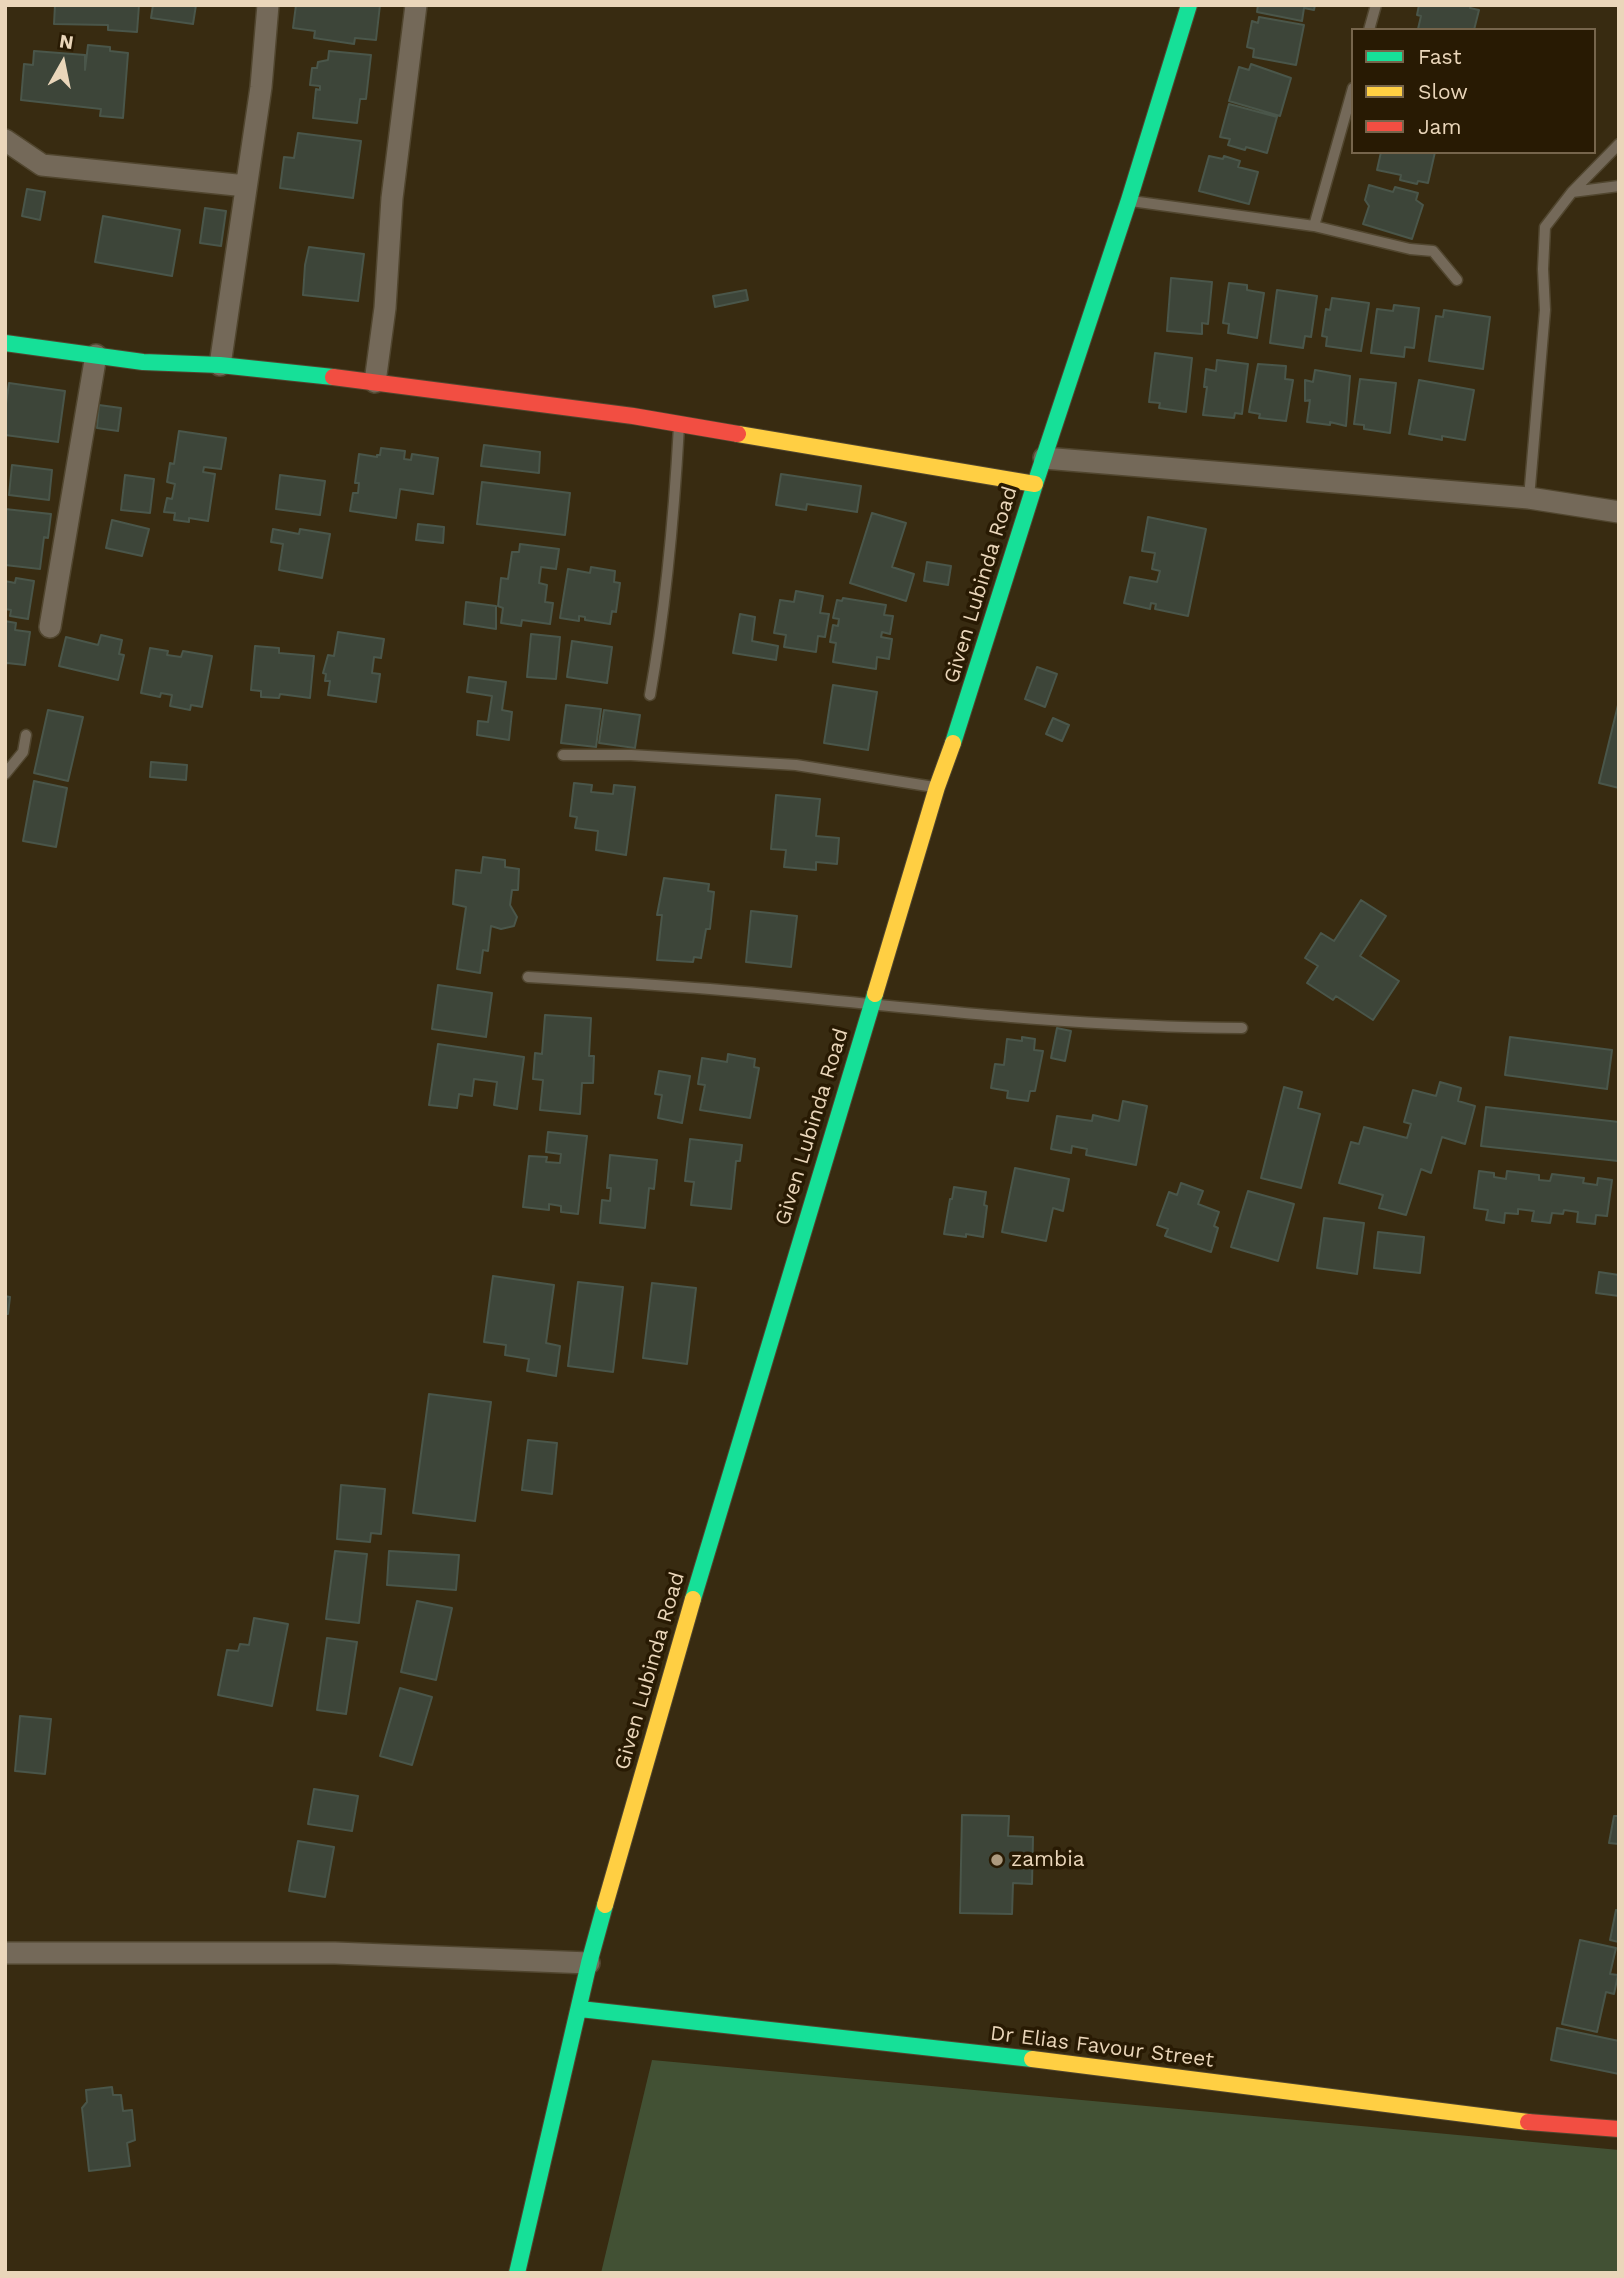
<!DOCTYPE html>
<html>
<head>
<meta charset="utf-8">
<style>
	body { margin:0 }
	#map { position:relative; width:1624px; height:2278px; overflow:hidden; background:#382b11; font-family:"Work Sans",sans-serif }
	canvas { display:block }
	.frame { position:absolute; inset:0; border:7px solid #ead6ba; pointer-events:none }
	.legend { position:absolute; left:1351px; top:28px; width:245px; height:126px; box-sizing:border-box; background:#281a03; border:2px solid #76654c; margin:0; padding:9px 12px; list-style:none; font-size:21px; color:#ead6ba }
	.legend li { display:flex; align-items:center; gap:14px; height:35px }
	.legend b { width:35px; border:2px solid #76654c }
	.north { position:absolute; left:28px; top:28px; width:70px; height:70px; -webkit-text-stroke:5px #281a03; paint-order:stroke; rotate:9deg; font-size:19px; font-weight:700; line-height:28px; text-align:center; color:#ead6ba }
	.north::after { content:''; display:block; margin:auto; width:24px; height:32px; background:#ead6ba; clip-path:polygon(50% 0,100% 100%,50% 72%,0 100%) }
</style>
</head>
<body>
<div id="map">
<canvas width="1624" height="2278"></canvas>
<div class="frame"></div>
<ul class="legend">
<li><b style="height:9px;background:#16e098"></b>Fast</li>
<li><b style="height:9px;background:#ffcf43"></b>Slow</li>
<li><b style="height:9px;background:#f24e42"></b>Jam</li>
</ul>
<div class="north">N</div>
</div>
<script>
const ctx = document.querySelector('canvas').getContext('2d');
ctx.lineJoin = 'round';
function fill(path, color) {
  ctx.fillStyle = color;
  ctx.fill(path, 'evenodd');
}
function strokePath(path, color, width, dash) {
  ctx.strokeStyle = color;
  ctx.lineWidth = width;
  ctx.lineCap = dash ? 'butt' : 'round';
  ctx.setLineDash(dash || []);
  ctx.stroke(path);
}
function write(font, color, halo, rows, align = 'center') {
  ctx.font = font + ' "Work Sans",sans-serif';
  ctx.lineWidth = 7;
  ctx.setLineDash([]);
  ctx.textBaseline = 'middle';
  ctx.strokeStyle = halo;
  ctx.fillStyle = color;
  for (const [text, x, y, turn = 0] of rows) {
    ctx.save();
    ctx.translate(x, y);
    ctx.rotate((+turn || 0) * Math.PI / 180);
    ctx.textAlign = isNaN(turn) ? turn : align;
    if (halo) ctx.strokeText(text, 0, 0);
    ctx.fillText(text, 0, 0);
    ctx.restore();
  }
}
const green = new Path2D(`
	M652 2060 1619 2150V2273H601Z`);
const building = new Path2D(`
	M55 5H139L137 32 108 30V25L54 24Z
	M153 5H196L193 24 151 18Z
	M296 5H380L376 40 355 38 354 44 314 38 315 31 293 28Z
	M1258 5H1315L1314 10 1304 8 1302 21 1257 12Z
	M1419 5H1471L1470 8 1479 10 1474 30H1421L1418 29 1421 16 1417 15Z
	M1259 17 1304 25 1296 65 1253 57 1254 49 1247 47 1252 21 1258 23Z
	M88 45 110 47V51L128 53 123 118 100 116 101 109 21 100 24 64 33 65 34 51 85 55V70Z
	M329 51 371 55 366 99H360L357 123 313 118 316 89 320 90V86L310 85 312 68H317L318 62 328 60Z
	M1251 64 1291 78 1280 116 1229 101 1239 67 1249 70Z
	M1229 104 1277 117 1267 153 1246 147 1245 150 1228 145 1230 139 1220 137Z
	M298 133 361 141 353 198 280 188 284 157 294 158Z
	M1381 152H1435L1428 183 1418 181 1417 184 1400 180 1401 175 1377 170Z
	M1209 156 1223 159 1224 156 1240 161 1238 167 1258 172 1249 204 1199 191Z
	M1369 185 1393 192 1395 187 1418 193 1416 200 1423 205 1412 239 1363 224 1369 206 1365 200Z
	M27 189 45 192 40 220 22 216Z
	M205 208 226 211 221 246 200 243Z
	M103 216 180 230 172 276 95 262Z
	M309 247 364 254 358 301 303 295 305 265Z
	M1171 278 1212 282 1208 324 1202 323V334L1167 331Z
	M1229 283 1247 285V290L1264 293 1257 338 1228 333 1229 324 1223 323Z
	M746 290 748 300 715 307 713 296Z
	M1277 290 1317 296 1311 337 1305 336 1303 348 1270 343Z
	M1332 298 1369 303 1361 351 1326 346 1327 337 1322 336 1326 309 1330 310Z
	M1394 305 1419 308 1414 348 1405 347 1404 357 1371 353 1377 309 1393 311Z
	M1444 310 1490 317 1483 369 1429 361 1436 316 1443 317Z
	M1155 353 1192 358 1186 412 1159 408 1160 403 1149 402Z
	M1217 360 1248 364 1242 414 1235 413 1234 418 1203 415 1207 387H1204L1206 369 1216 371Z
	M1258 364 1286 366 1285 379 1293 380 1286 421 1259 418 1260 414 1249 412Z
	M1315 370 1350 376 1346 426 1330 422V425L1307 422 1310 400 1305 401V380L1313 382Z
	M1360 379 1396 383 1390 433 1364 429V425L1354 424Z
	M1419 380 1474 390 1465 440 1442 436V440L1409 434Z
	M9 383 65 391 58 442 5 435V411Z
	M99 405 121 408 118 431 97 428Z
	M179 431 226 438 221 469 204 467 203 472 215 474 208 521 189 518V522L174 520 175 513 164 512 167 498 172 499 175 484 167 482 170 463 174 464Z
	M484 445 540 452 539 473 481 466Z
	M381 448 405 451 404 459 411 460 412 454 438 458 433 494 400 489 396 518 350 511 353 493H358L359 483H355L359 454 377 457V455H380Z
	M12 465 52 470 49 500 9 495Z
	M781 474 861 486 857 512 807 504 806 510 776 505Z
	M125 475 154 479 150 513 121 510Z
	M280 475 325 481 320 515 276 509Z
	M482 482 570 493 565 535 477 524Z
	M5 509 51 514 48 538 44 537 40 569 5 565Z
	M872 513 906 523 892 567 914 574 906 601 850 583Z
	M1148 517 1206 529 1188 616 1155 609 1156 604 1151 603 1150 609 1124 603 1130 577 1157 582 1160 571 1152 569 1155 553 1142 551Z
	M112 520 149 529 142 556 106 548Z
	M418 524 444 527 443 543 416 540Z
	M273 529 299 534 300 529 330 534 322 578 279 570 283 544 271 542Z
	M520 544 559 549 556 569 541 567 539 583 547 585 545 602 553 603 550 624 522 620 521 626 501 623 503 608 498 606 501 578 508 579 512 552H519Z
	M927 562 951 566 948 585 924 581Z
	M591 567 615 571 614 582 620 583 616 612 612 611 610 624 585 620V617L579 616V621L560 618 568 569 590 573Z
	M16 578 34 581 28 619 10 616 11 610 5 609V581L15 583Z
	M796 591 823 596 820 613 829 614 825 637 818 636 816 652 784 647 786 635 774 633 780 600 794 602Z
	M843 598 886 605 884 615 893 616 890 634 882 632 881 637 892 639 889 659 877 657 876 669 833 662 836 643 830 642 833 625 838 626 839 619 833 618 837 600 842 601Z
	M466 602 496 606V629L464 624Z
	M740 614 755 617 752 641 778 646 776 660 733 653Z
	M5 621 16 623 15 630 30 632 25 665 7 663 5 665Z
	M338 632 384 639 381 658 374 657 372 673 380 674 376 702 328 695 330 681H325L326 674 323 673 328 655 334 656Z
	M531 634 560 637 556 679 527 677Z
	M101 635 122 640 119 654 124 655 118 680 59 666 66 637 98 645Z
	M572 641 612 647 607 683 567 677Z
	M255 646 279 648V653L314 656 310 698 280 694 279 698 261 697V691L251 690Z
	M150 648 168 651 167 655 181 657 183 651 212 656 202 707 191 705 190 710 170 706 172 695 161 693 160 697 141 693Z
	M1037 667 1057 674 1045 707 1025 699Z
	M469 677 506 682 502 710 512 712 509 740 477 735 478 721 488 722 492 696 467 692Z
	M833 685 877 692 868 750 824 743Z
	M1619 701V788L1599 783Z
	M566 705 601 709 596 747 561 743Z
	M48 710 83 717 68 781 34 773Z
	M604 710 640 715 635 748 599 743Z
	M1053 718 1069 725 1062 741 1046 734Z
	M151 762 187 765 186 780 150 777Z
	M34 781 67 788 56 847 23 841Z
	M574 783 592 785 591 792 613 794 614 785 635 787 626 855 596 850 598 831 575 828 577 817 570 816Z
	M776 795 820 799 816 836 839 838 837 864 816 862V870L784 867 786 850 771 849Z
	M483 857 505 860V867L519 869 518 890H512L510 905 517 917 514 926 501 929 491 926 488 951 483 950 480 973 457 969 466 907 453 904 456 870 481 873Z
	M664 878 709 884 708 891 714 892 710 929H706L701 958 694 957 693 962 657 960 662 915H657Z
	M1361 900 1386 916 1360 956 1399 981 1373 1020 1336 996 1333 1000 1307 983 1318 966 1305 958 1321 933 1334 941Z
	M751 911 797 916 791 967 746 962Z
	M438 985 492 993 486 1037 432 1029Z
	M545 1015 591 1018 589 1056H594L593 1083H582L580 1114 540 1110 543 1080 533 1079 535 1053 542 1054Z
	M1057 1028 1071 1031 1065 1061 1051 1058Z
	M1022 1037 1035 1039 1034 1050 1043 1051 1035 1091H1030L1028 1101 1007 1098 1008 1091 991 1088 995 1064 1004 1065 1007 1039 1022 1041Z
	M1510 1037 1612 1050 1607 1089 1505 1075Z
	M438 1044 524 1057 517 1109 494 1105 497 1082 474 1079 472 1096 459 1094 457 1108 429 1105Z
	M728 1054 755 1059 754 1067 759 1068 750 1118 700 1110 705 1085 698 1084 702 1058 727 1062Z
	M659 1071 690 1076 682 1123 658 1118 662 1095 655 1094Z
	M1440 1082 1461 1088 1458 1101 1475 1106 1465 1144 1442 1137 1431 1173 1421 1169 1406 1215 1379 1208 1383 1195 1339 1183 1351 1142 1359 1144 1364 1127 1407 1138 1411 1124 1404 1122 1413 1090 1436 1096Z
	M1284 1087 1302 1092 1298 1108 1320 1114 1301 1188 1261 1178Z
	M1123 1101 1147 1106 1136 1165 1086 1155 1087 1149 1072 1146 1071 1153 1051 1149 1057 1116 1092 1121 1093 1115 1119 1121Z
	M1486 1107 1619 1122 1618 1161 1481 1146Z
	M548 1132 587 1136 578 1214 561 1212V1206L549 1204V1210L523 1207 529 1156 547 1157 546 1162 560 1163 561 1154 546 1152Z
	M690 1139 742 1145 740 1161H736L731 1209 691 1205 694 1182 685 1181Z
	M610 1155 657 1160 654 1189 649 1188 645 1228 600 1223 602 1200 610 1201 611 1188H607Z
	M1015 1168 1069 1179 1063 1211 1053 1208 1046 1241 1002 1232Z
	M1479 1171 1494 1173V1177L1506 1179 1507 1171 1539 1175V1180L1550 1181 1552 1174 1584 1178 1583 1183 1597 1185 1598 1178 1612 1180 1607 1216 1596 1215 1595 1224 1577 1222 1578 1212 1564 1210 1563 1214 1552 1213 1550 1223 1532 1221 1534 1211 1518 1209V1214L1505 1213 1504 1223 1486 1220 1488 1210 1474 1208Z
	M1181 1183 1203 1191 1198 1204 1219 1212 1214 1226 1218 1228 1211 1252 1165 1236 1168 1229 1157 1225 1169 1192 1177 1195Z
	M954 1187 986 1192 984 1205 987 1206 983 1237 966 1234V1237L944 1234 950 1199H952Z
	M1248 1191 1294 1204 1278 1261 1231 1247Z
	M1324 1218 1364 1223 1357 1274 1317 1268Z
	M1378 1232 1424 1237 1420 1273 1374 1268Z
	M1599 1272 1619 1275V1296L1596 1293Z
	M493 1276 554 1285 546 1343 560 1346 556 1376 527 1371 529 1359 505 1355 506 1345 484 1342Z
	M578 1282 623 1287 613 1372 568 1366Z
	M652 1283 696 1288 687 1364 643 1358Z
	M5 1296 10 1297 8 1314H5Z
	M429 1394 491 1402 475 1521 413 1513Z
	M528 1440 557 1443 552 1494 522 1490Z
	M341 1485 385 1489 381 1534 371 1533 370 1542 337 1539Z
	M335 1551 367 1554 359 1623 326 1619Z
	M389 1551 459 1555 456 1590 387 1585Z
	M417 1601 452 1608 436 1680 401 1672Z
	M254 1618 288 1624 272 1706 218 1695 227 1650 238 1651 240 1644 249 1645Z
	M327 1638 357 1642 346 1714 317 1710Z
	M400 1688 432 1697 412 1765 380 1756Z
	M20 1716 51 1719 45 1774 15 1771Z
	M314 1789 358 1796 352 1831 308 1824Z
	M962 1815 1009 1816 1008 1836 1033 1837 1032 1884 1013 1883 1012 1914 960 1913Z
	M1614 1816H1619V1844L1609 1843Z
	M298 1841 334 1847 325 1897 289 1891Z
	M1616 1910 1619 1911V1942L1610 1940Z
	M1580 1940 1616 1948 1610 1974 1618 1975 1614 1994 1606 1992 1597 2032 1562 2024Z
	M1557 2028 1619 2041V2074L1551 2060Z
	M112 2087 113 2095H121L123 2111 132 2110 135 2140 127 2143 130 2166 89 2171 82 2108 87 2102 86 2090Z`);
const lane = new Path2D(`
	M1369 30 1376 5
	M1572 192 1619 186
	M1131 201 1314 226 1410 249 1433 251 1457 280
	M1314 226 1353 88
	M1529 498 1545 310 1543 269 1545 227 1572 192 1619 144
	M650 695C666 607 674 516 679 426
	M563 755H631L796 765 934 787
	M5 774 23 752 26 735
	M528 977C615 982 701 987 787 996 939 1011 1090 1027 1242 1028`);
const street = new Path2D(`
	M5 140 42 165 246 186
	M220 365 261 87 268 5
	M375 382 385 308 392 198 416 5
	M1044 458 1529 498 1619 512
	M50 627 96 355
	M5 1953H335L589 1963`);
const fast = new Path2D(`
	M5 343 143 362 220 365 333 377
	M953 743 1035 484 1129 200 1189 5
	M693 1599 875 994
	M580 2009 1032 2059
	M517 2273 589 1963 605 1905`);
const slow = new Path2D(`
	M738 434 1035 484
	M875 994 937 787 953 743
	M605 1905 693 1599
	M1032 2059 1528 2122`);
const jam = new Path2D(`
	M333 377 633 416 738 434
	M1528 2122 1619 2129`);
const markers = [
	[997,1860,7,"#ac9a7f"]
];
const streetNames = [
	["Given Lubinda Road",981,585,-73],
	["Given Lubinda Road",812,1127,-73],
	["Given Lubinda Road",650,1671,-74],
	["Dr Elias Favour Street",1102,2047,7]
];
const poiNames = [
	["zambia",1011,1860]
];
fill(green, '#425134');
fill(building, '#3d4539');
strokePath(building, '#4a564a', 2);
strokePath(lane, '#51462f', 13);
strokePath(street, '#51462f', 24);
strokePath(fast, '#51462f', 18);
strokePath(slow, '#51462f', 18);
strokePath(jam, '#51462f', 18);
strokePath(lane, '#746959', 10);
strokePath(street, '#746959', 21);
strokePath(fast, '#16e098', 16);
strokePath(slow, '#ffcf43', 16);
strokePath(jam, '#f24e42', 16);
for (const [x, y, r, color] of markers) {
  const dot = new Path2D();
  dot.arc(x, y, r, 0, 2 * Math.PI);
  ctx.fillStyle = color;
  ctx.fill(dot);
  strokePath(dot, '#281a03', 2.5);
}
write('21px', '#ead6ba', '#281a03', streetNames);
write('21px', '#ead6ba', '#281a03', poiNames, 'left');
</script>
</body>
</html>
